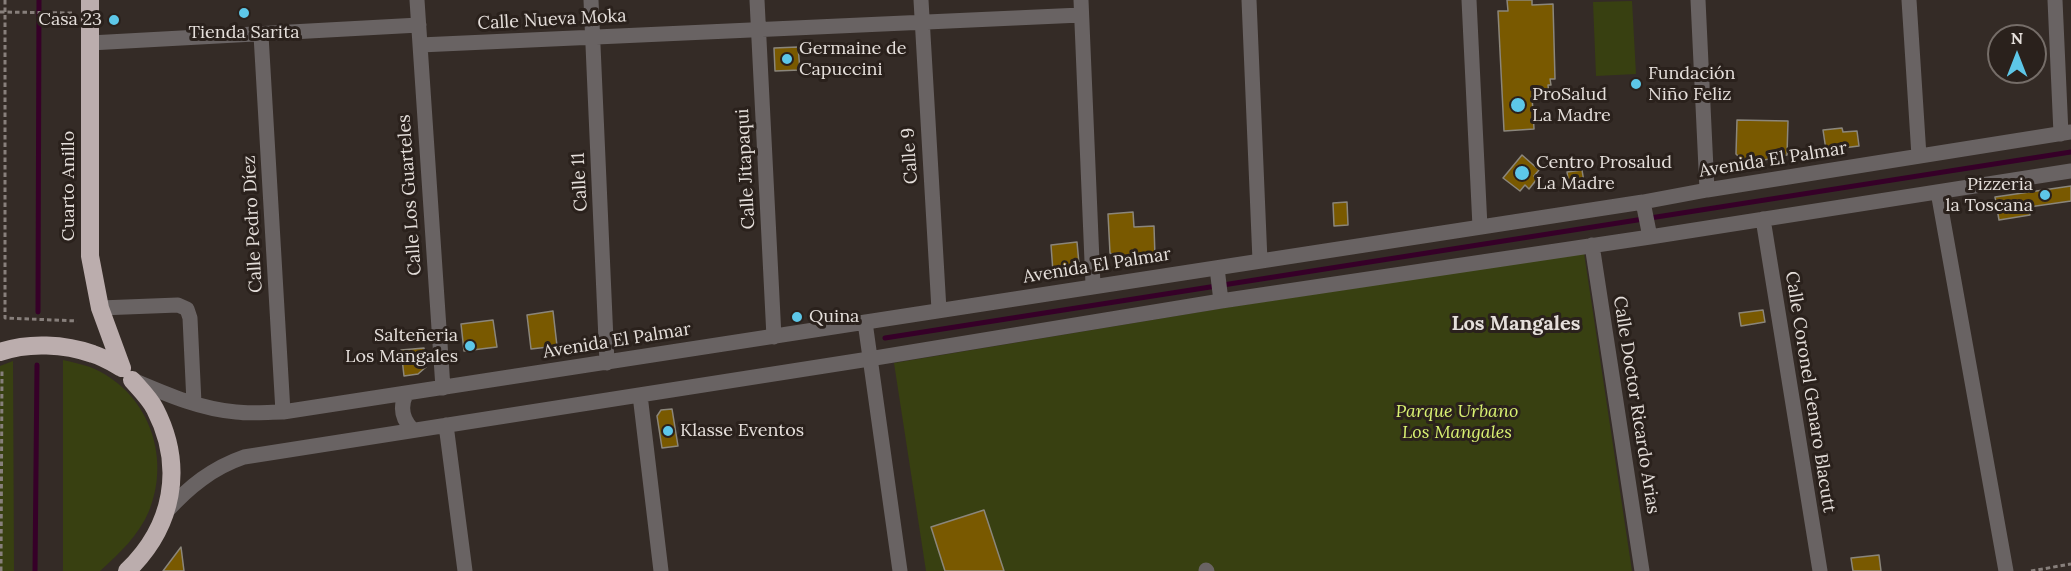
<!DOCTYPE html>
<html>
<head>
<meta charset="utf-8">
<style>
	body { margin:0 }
	#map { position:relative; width:2071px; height:571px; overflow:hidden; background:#342b26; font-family:Lora,serif }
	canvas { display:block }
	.north { position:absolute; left:1987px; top:24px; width:60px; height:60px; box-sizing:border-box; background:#2a211c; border:2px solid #756d68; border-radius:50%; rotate:0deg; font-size:16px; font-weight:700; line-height:24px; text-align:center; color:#e5dfdb }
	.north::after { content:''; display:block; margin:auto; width:21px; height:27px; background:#5dc7e8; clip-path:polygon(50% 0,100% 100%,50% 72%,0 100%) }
</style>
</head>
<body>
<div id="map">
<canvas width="2071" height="571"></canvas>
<div class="north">N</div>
</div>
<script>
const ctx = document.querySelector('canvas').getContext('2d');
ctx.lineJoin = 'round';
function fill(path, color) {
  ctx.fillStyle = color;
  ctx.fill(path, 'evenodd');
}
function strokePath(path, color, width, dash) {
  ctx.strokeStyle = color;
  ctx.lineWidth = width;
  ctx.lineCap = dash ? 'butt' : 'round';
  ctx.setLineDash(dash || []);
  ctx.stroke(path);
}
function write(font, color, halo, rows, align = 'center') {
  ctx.font = font + ' Lora,serif';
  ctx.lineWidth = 6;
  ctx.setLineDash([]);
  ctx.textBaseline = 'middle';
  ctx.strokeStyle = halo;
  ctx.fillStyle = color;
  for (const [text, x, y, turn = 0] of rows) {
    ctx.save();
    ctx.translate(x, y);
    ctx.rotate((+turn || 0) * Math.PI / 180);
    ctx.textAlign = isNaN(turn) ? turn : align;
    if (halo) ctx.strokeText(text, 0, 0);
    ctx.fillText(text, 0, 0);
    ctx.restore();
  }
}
const green = new Path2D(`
	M1632 1 1636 74 1596 76 1593 2Z
	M1584 253 1632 571H926L894 363 1230 307Z
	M63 360C72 362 81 364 90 367 147 390 172 455 149 511 139 535 119 554 100 571H63Z
	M13 361 14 571H0V366Z`);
const stream = new Path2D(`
	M38 312 39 0
	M885 338 2071 152
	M35 571 37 365`);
const building = new Path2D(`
	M1507 0H1532V5L1553 4 1555 79H1550L1551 85H1548L1549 95 1532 96 1534 129 1504 131 1498 11H1508Z
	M798 47 800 70 775 71 774 48Z
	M1737 120 1788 121 1787 155 1746 164 1736 154Z
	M1842 128 1843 132 1857 131 1859 146 1826 150 1823 130Z
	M1522 155 1539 170 1534 176 1537 179 1529 189 1525 185 1520 191 1503 178Z
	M1582 170 1585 188 1570 190 1567 172Z
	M2071 186V201L2029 207 2030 215 1999 220 1995 197Z
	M1347 202 1348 225 1334 226 1333 203Z
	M1133 212 1134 227 1154 226 1155 257 1120 259 1110 253 1108 214Z
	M1077 242 1079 264 1073 271 1053 272 1051 245Z
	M1763 310 1765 322 1741 326 1739 313Z
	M553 311 557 346 531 349 527 315Z
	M493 320 497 347 464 351 461 324Z
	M424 348 426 367 418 374 404 376 401 350Z
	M672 409 678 446 662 448 657 416 661 410Z
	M984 510 1004 571H945L931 527Z
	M181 547 184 571H163Z
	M1879 555 1881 571H1853L1851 558Z`);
const path = new Path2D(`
	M5 0V318L77 321
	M0 12 73 13
	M1 571 2 369
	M2031 571 2071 564`);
const minor = new Path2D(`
	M417 0 443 388
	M591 0 607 363
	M757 0 774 337
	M921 0 939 310
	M1081 0 1093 285
	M1249 0 1260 261
	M1469 0 1480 227
	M1698 0 1707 190
	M1909 0 1919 156
	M2055 0 2061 134
	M261 35 283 412
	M90 43 419 25
	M420 45 1081 15
	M1938 192 2006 571
	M1643 202 1650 237
	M1763 219 1820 571
	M1592 245 1642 571
	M1217 268 1221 301
	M100 308 178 305 187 309 190 318 194 403
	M865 322 900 571
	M133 380C166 394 200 409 236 412 252 414 268 412 283 412L1643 202 1707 190 2071 132
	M406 394C400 407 402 419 412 429
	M640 395 661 571
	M446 425 465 571
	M167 511C189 487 212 468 244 457L869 359 1221 301 1650 237 2071 171
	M1206 570 1207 571`);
const highway = new Path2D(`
	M90 0V256L100 308 122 368
	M0 352C28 342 65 344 93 354 103 357 113 363 122 368
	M127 571C173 527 185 467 155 409 150 399 140 389 132 380`);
const markers = [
	[244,13,6,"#5dc7e8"],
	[114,20,6,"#5dc7e8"],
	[787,59,6,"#5dc7e8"],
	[1636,84,6,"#5dc7e8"],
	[1518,105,8,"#5dc7e8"],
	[1522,173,8,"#5dc7e8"],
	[2045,195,6,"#5dc7e8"],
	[797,317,6,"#5dc7e8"],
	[470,346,6,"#5dc7e8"],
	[668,431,6,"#5dc7e8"]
];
const poiNames = [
	["Casa 23",102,20,"right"],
	["Tienda Sarita",244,33,"center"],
	["Germaine de",799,49],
	["Capuccini",799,70],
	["Fundación",1648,74],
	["Niño Feliz",1648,95],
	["ProSalud",1532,95],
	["La Madre",1532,116],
	["Centro Prosalud",1536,163],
	["La Madre",1536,184],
	["Pizzeria",2033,185,"right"],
	["la Toscana",2033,206,"right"],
	["Quina",809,317],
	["Salteñeria",458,336,"right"],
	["Los Mangales",458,357,"right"],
	["Klasse Eventos",680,431]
];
const streetNames = [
	["Calle Nueva Moka",552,20,-3],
	["Calle 9",910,156,-94],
	["Avenida El Palmar",1773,160,-9],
	["Calle Jitapaqui",746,169,-93],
	["Calle 11",580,182,-93],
	["Cuarto Anillo",69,186,-90],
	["Calle Los Guarteles",410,195,-94],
	["Calle Pedro Díez",253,224,-93],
	["Avenida El Palmar",1097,266,-9],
	["Avenida El Palmar",617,341,-9],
	["Calle Coronel Genaro Blacutt",1810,392,81],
	["Calle Doctor Ricardo Arias",1636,405,81]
];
const parkNames = [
	["Parque Urbano",1457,412],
	["Los Mangales",1457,433]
];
const neighbourhoodNames = [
	["Los Mangales",1516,324]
];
fill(green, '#384011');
strokePath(stream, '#360028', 5);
fill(building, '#795900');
strokePath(building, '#8b867b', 1.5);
strokePath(path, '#877f7b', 3, [4.5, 3]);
strokePath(minor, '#696363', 15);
strokePath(highway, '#bbadad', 18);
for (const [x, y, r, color] of markers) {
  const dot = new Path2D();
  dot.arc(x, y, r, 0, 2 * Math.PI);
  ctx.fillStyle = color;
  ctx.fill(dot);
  strokePath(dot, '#2a211c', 2);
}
write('18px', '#e5dfdb', '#2a211c', poiNames, 'left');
write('18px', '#e5dfdb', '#2a211c', streetNames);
write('italic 18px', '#d9f172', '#2a211c', parkNames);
write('bold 20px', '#e5dfdb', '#2a211c', neighbourhoodNames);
</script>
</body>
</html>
